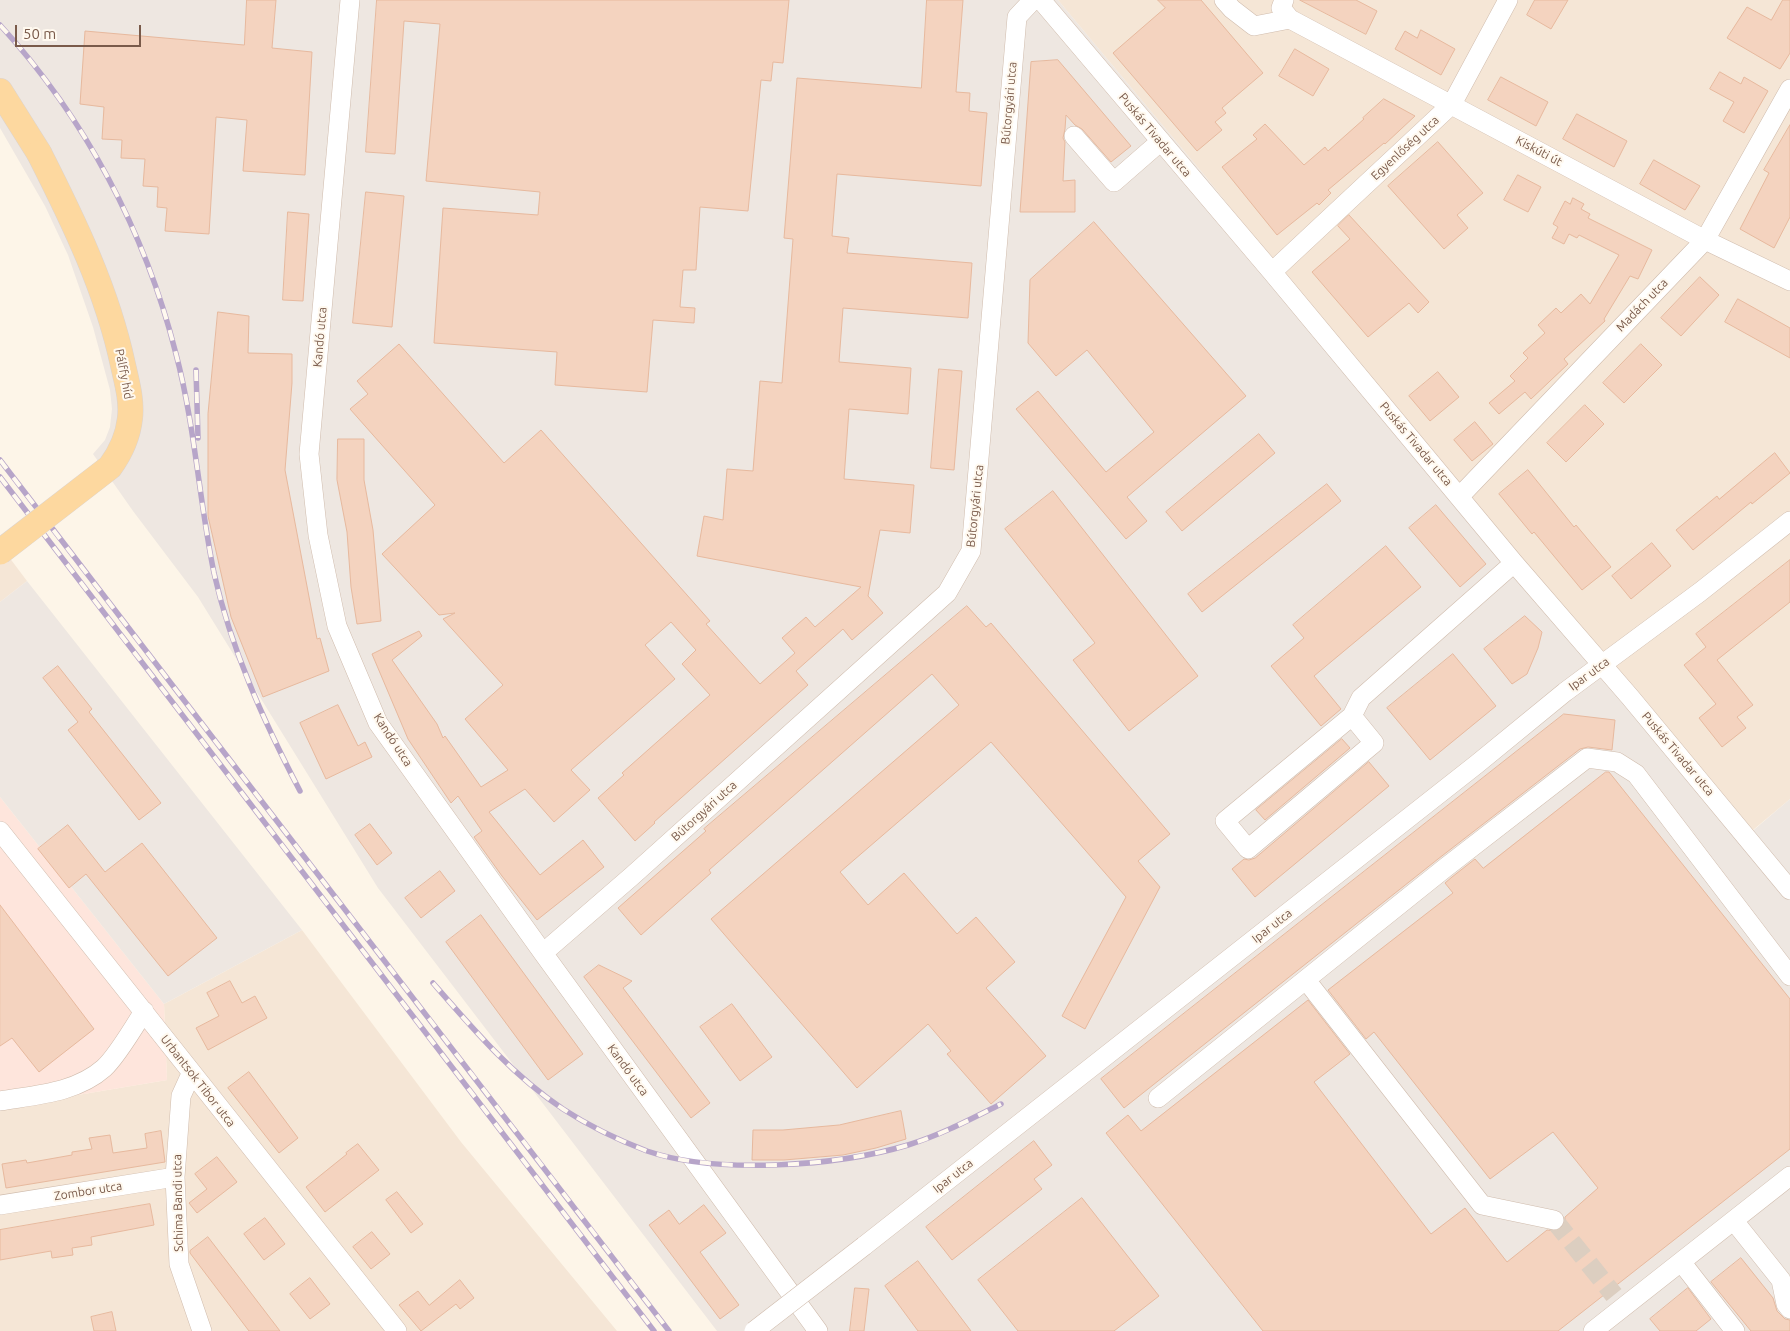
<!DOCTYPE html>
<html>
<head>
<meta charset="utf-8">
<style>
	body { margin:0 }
	#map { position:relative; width:1790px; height:1331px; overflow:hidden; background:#fdf5e8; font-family:Ubuntu,sans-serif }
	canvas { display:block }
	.scale { position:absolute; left:15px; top:25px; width:126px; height:22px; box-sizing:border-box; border:2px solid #795a4a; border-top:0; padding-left:6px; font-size:15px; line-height:18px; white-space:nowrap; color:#795a4a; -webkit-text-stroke:4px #fff9ef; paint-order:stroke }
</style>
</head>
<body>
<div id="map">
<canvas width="1790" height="1331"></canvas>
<div class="scale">50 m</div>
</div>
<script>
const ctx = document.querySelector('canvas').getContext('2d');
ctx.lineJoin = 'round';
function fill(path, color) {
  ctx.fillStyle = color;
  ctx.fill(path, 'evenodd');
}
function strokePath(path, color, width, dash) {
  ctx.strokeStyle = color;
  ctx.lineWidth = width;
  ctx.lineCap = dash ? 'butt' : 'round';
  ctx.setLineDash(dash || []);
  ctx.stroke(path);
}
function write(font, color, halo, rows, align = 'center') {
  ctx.font = font + ' Ubuntu,sans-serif';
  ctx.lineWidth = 4;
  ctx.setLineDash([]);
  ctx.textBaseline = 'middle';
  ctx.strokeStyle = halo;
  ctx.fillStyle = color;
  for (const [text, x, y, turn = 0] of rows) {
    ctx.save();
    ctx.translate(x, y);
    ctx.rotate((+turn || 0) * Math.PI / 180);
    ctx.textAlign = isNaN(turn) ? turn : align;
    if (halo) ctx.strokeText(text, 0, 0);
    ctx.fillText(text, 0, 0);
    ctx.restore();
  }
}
const residential = new Path2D(`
	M1058 0H1790V799L1741 840 1616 692 1205 176Z
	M0 545 27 581 0 602Z
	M302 930 461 1142 617 1331H0V1108L167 1080 164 1004Z`);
const commercial = new Path2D(`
	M0 797 164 1004 167 1080 0 1108Z`);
const industrial = new Path2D(`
	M0 0H1058L1205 176 1616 692 1742 840 1790 799V1331H717L378 888 198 597 133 511 93 454 105 440 110 427 112 409 110 390 93 327 68 255 45 206 0 128Z
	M27 581 302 930 164 1004 0 797V602Z`);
const building = new Path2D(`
	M247 0H276L272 48 312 52 305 175 243 171 247 120 216 117 209 234 165 231 167 208 157 207 158 187 143 186 145 159 121 158 122 140 102 139 104 107 80 104 85 31 244 45Z
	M377 0H789L783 63 773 62 771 81 761 80 748 211 700 207 696 270H683L680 307 695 308 694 323 653 320 647 392 555 385 557 352 434 343 443 208 538 215 540 192 426 181 440 24 404 21 395 154 366 152Z
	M927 0H963L956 92 970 93 969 111 987 113 981 186 837 174 832 236 849 238 847 253 972 263 968 318 843 308 839 362 911 368 908 414 849 409 844 479 914 485 910 533 880 530 868 596 883 613 852 640 843 629 796 671 808 685 654 822 655 823 635 841 598 798 624 775 622 773 710 695 682 664 696 650 671 622 645 645 675 679 571 770 590 790 554 822 525 789 489 812 540 875 583 840 604 867 537 920 502 876 474 837 482 831 458 796 451 803 408 739 372 654 419 631 422 636 392 660 437 724 443 738 445 736 481 787 508 770 465 719 503 685 443 619 455 613 439 615 382 554 435 505 350 409 368 394 357 381 399 344 504 463 541 430 710 621 706 624 760 684 795 653 782 638 806 617 815 627 861 587 697 556 704 516 723 520 727 469 753 471 760 381 782 383 793 239 784 238 797 78 921 88Z
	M1158 0H1201L1263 73 1222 108 1226 113 1215 122 1222 130 1197 151 1113 53 1165 8Z
	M1300 0H1356L1377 11 1366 34Z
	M1535 0H1568L1551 29 1527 15Z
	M1783 0H1790V53L1780 69 1727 38 1747 7 1771 20Z
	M1421 30 1455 49 1441 75 1395 49 1405 31 1417 38Z
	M1295 49 1329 69 1313 96 1279 76Z
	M1058 60 1131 146 1111 162 1082 129 1075 125 1066 115 1065 129 1063 138 1065 142 1063 181 1075 180V212H1020L1031 62Z
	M1720 72 1741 84 1744 77 1768 91 1744 133 1723 121 1734 102 1710 89Z
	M1501 77 1548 102 1536 126 1488 100Z
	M1384 99 1415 116 1385 144 1384 143 1328 190 1331 193 1319 205 1317 203 1277 235 1222 167 1257 139 1253 135 1265 124 1304 165 1325 147 1328 151 1364 119 1363 118Z
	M1577 114 1627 141 1614 167 1563 139Z
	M1790 125V217L1774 248 1740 229 1769 173 1764 170Z
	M1438 142 1483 193 1457 215 1468 228 1444 249 1388 186Z
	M1654 160 1700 186 1685 210 1640 184Z
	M1518 175 1541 187 1528 212 1504 200Z
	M366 192 404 196 392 327 353 323Z
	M1573 198 1584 204 1581 209 1590 214 1588 218 1652 250 1638 279 1630 276 1604 319 1605 321 1564 359 1568 364 1531 399 1525 392 1499 414 1489 403 1515 381 1510 376 1528 358 1523 353 1545 333 1538 325 1556 308 1561 313 1581 294 1590 304 1619 255 1579 235 1577 238 1569 234 1564 244 1552 238 1558 227 1553 224 1565 201 1570 204Z
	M288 212 309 214 303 301 283 300Z
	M1349 215 1429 302 1418 313 1409 303 1368 337 1312 272 1350 239 1338 226Z
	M1094 222 1246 396 1127 497 1147 521 1126 539 1016 409 1038 391 1106 472 1154 432 1087 350 1056 376 1028 343 1030 280Z
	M1700 277 1719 295 1681 336 1661 318Z
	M1738 299 1790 328V358L1725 322Z
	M218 312 249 316 248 353 292 354V383L285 470 317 639 320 638 329 671 263 697 231 617 208 516V414Z
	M1641 344 1662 365 1624 403 1603 383Z
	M939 369 962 371 954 470 931 468Z
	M1438 372 1459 397 1430 421 1409 396Z
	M1585 405 1604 424 1566 462 1547 443Z
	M1475 422 1493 444 1472 461 1454 440Z
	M1259 434 1275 453 1182 531 1166 512Z
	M338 439H364V480L373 530 381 621 357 624 351 587 347 532 337 480Z
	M1775 453 1790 473 1752 504 1751 502 1693 550 1676 530 1717 496 1719 499Z
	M1528 470 1574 527 1576 525 1611 567 1582 590 1534 532 1532 534 1499 494Z
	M1327 484 1341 501 1202 612 1188 594Z
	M1053 491 1198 676 1129 731 1073 660 1095 643 1005 529Z
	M1436 505 1486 564 1460 587 1409 528Z
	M1652 543 1671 566 1631 599 1612 576Z
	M1386 546 1421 587 1314 676 1341 709 1321 726 1271 666 1304 638 1293 625Z
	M1790 560V602L1717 660 1753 705 1737 717 1746 728 1722 747 1699 718 1716 704 1684 665 1706 647 1696 634Z
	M967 606 986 627 991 623 1170 834 1138 861 1160 887 1085 1029 1062 1016 1126 897 991 742 840 872 868 905 904 873 957 934 976 917 1015 962 986 988 1046 1056 991 1104 947 1054 951 1051 928 1024 857 1088 711 919 959 705 932 674 709 870 711 873 641 935 618 908 706 831 704 829Z
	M1525 616 1542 632 1538 648 1527 674 1512 684 1484 649Z
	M1453 654 1496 706 1430 760 1387 708Z
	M58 666 92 709 89 712 161 803 139 820 68 730 78 722 43 678Z
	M338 705 358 746 365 742 372 757 326 779 300 723Z
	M1564 714 1615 720 1612 750 1588 747 1580 749 1438 859 1124 1108 1101 1079Z
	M1342 739 1350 748 1265 820 1256 810Z
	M1369 762 1389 786 1255 897 1232 869 1244 859 1249 860 1255 858Z
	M1606 772H1609L1790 999V1149L1558 1331H1263L1106 1133 1128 1115 1141 1131 1308 1000 1350 1054 1314 1082 1431 1234 1465 1208 1507 1262 1547 1230 1557 1231 1562 1228 1565 1223V1217L1598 1188 1553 1132 1490 1179 1374 1032 1366 1039 1328 990 1453 893 1445 883 1452 877 1475 859 1483 868Z
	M370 824 392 853 377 865 355 835Z
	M68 825 105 872 142 843 217 938 168 976 86 874 69 888 38 849Z
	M440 871 455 891 421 918 405 898Z
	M0 905 94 1029 39 1072 12 1038 0 1046Z
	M481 915 583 1054 548 1080 446 942Z
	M599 965 632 981 623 988 710 1103 691 1118 584 977Z
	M230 981 242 1003 255 996 267 1018 208 1050 196 1028 219 1016 207 993Z
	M732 1004 772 1057 740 1081 700 1027Z
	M249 1072 298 1138 279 1153 228 1088Z
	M901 1111 906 1139 876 1148 843 1155 784 1160H752L753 1130H783L839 1125Z
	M161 1131 165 1162 6 1188 2 1164 26 1160 27 1163 72 1155V1152L92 1149 89 1138 110 1135 113 1153 147 1148 145 1134Z
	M1034 1141 1052 1165 1034 1179 1042 1189 952 1260 926 1227Z
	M358 1144 379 1170 325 1212 306 1187 347 1154 346 1153Z
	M217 1157 237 1182 197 1213 189 1203 207 1189 195 1174Z
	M397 1192 423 1224 411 1233 386 1200Z
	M1082 1198 1159 1296 1114 1331H1018L978 1280Z
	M150 1204 154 1225 91 1237 92 1245 72 1248 73 1255 52 1258 51 1251 0 1260V1230Z
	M704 1205 726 1233 700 1252 739 1305 720 1319 649 1225 669 1210 679 1224Z
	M265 1218 285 1244 264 1260 244 1234Z
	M372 1232 390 1254 371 1269 353 1247Z
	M208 1237 238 1276 280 1331H249L190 1253V1251Z
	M1741 1258 1773 1298 1777 1311 1785 1319 1790 1320V1331H1751L1711 1282Z
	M918 1261 971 1331H918L885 1286Z
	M310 1278 330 1304 310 1319 290 1294Z
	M460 1280 474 1298 460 1309 456 1304 421 1331 399 1305 418 1291 429 1305Z
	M855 1288 869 1289 864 1331H850Z
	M1688 1288 1711 1319 1696 1331H1660L1650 1319Z
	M112 1312 116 1331H94L91 1317Z`);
const minorTunnel = new Path2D(`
	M1554 1220 1614 1295`);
const minor = new Path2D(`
	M350 0 309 454 318 535 337 626 378 723 543 953 818 1331
	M1041 0 1272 272 1514 563 1630 697 1790 890
	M1224 0 1232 9 1254 26 1290 19
	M1284 0 1281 8 1290 19 1705 240 1790 281
	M1074 136 1114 182 1161 141
	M1272 272 1452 104 1508 0
	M1460 496 1705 240 1790 89
	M1352 716 1374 743 1248 849 1225 821 1352 716 1361 698 1514 563
	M0 831 397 1331
	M543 953 632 876 947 593 971 551 1017 17 1033 0
	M1306 980 1482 1205 1554 1220
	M191 1074 181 1096 175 1177 179 1264 202 1331
	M1158 1098 1445 868 1587 758 1617 762 1636 774 1790 976
	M0 1101C35 1095 76 1093 104 1068 117 1056 134 1027 144 1011
	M0 1205 175 1177
	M1734 1221 1781 1280 1786 1304 1790 1309
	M864 1246 1477 764 1565 692 1700 592 1790 521
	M1682 1263 1735 1331
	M1593 1331 1790 1176`);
const major = new Path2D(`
	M0 91 39 153`);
const rail = new Path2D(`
	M0 25C85 118 145 231 176 354 195 426 199 500 214 573 231 649 264 722 300 791
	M196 370 198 438
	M0 460C222 751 446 1040 669 1331
	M0 477 654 1331
	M433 983C473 1029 512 1075 563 1109 589 1126 618 1140 647 1151 717 1175 838 1166 908 1145 941 1135 971 1119 1001 1104`);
const minorBridge = new Path2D(`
	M754 1331 864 1246`);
const majorBridge = new Path2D(`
	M0 552 110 467C121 452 128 437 130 418 132 400 127 383 123 365 107 290 74 222 39 153`);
const streetNames = [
	["Bútorgyári utca",1009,103,-85],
	["Puskás Tivadar utca",1155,135,50],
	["Egyenlőség utca",1405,148,-43],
	["Kiskúti út",1539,151,28],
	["Madách utca",1642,305,-46],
	["Kandó utca",320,337,-85],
	["Pálffy híd",124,374,79],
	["Puskás Tivadar utca",1416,444,50],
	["Bútorgyári utca",975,506,-84],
	["Ipar utca",1589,674,-36],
	["Kandó utca",393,740,57],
	["Puskás Tivadar utca",1678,754,50],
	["Bútorgyári utca",704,811,-42],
	["Ipar utca",1272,926,-38],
	["Kandó utca",628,1070,54],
	["Urbantsok Tibor utca",198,1081,52],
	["Ipar utca",953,1176,-38],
	["Zombor utca",88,1191,-9],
	["Schima Bandi utca",178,1203,-91]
];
fill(residential, '#f5e6d6');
fill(commercial, '#fee5dc');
fill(industrial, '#eee7e1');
fill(building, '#f4d3bf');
strokePath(building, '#e7b99e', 1);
strokePath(minorTunnel, '#dccec0', 19, [19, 9]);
strokePath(minor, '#d0bcad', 20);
strokePath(major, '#dcd4d0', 26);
strokePath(minor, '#fff', 19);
strokePath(major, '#fdd89f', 25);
strokePath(rail, '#b7a5c9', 5.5);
strokePath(rail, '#fff9ef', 4, [11]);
strokePath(minorBridge, '#d0bcad', 20, []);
strokePath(majorBridge, '#dcd4d0', 26, []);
strokePath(minorBridge, '#fff', 19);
strokePath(majorBridge, '#fdd89f', 25);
write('12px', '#795a4a', '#fff9ef', streetNames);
</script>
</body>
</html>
